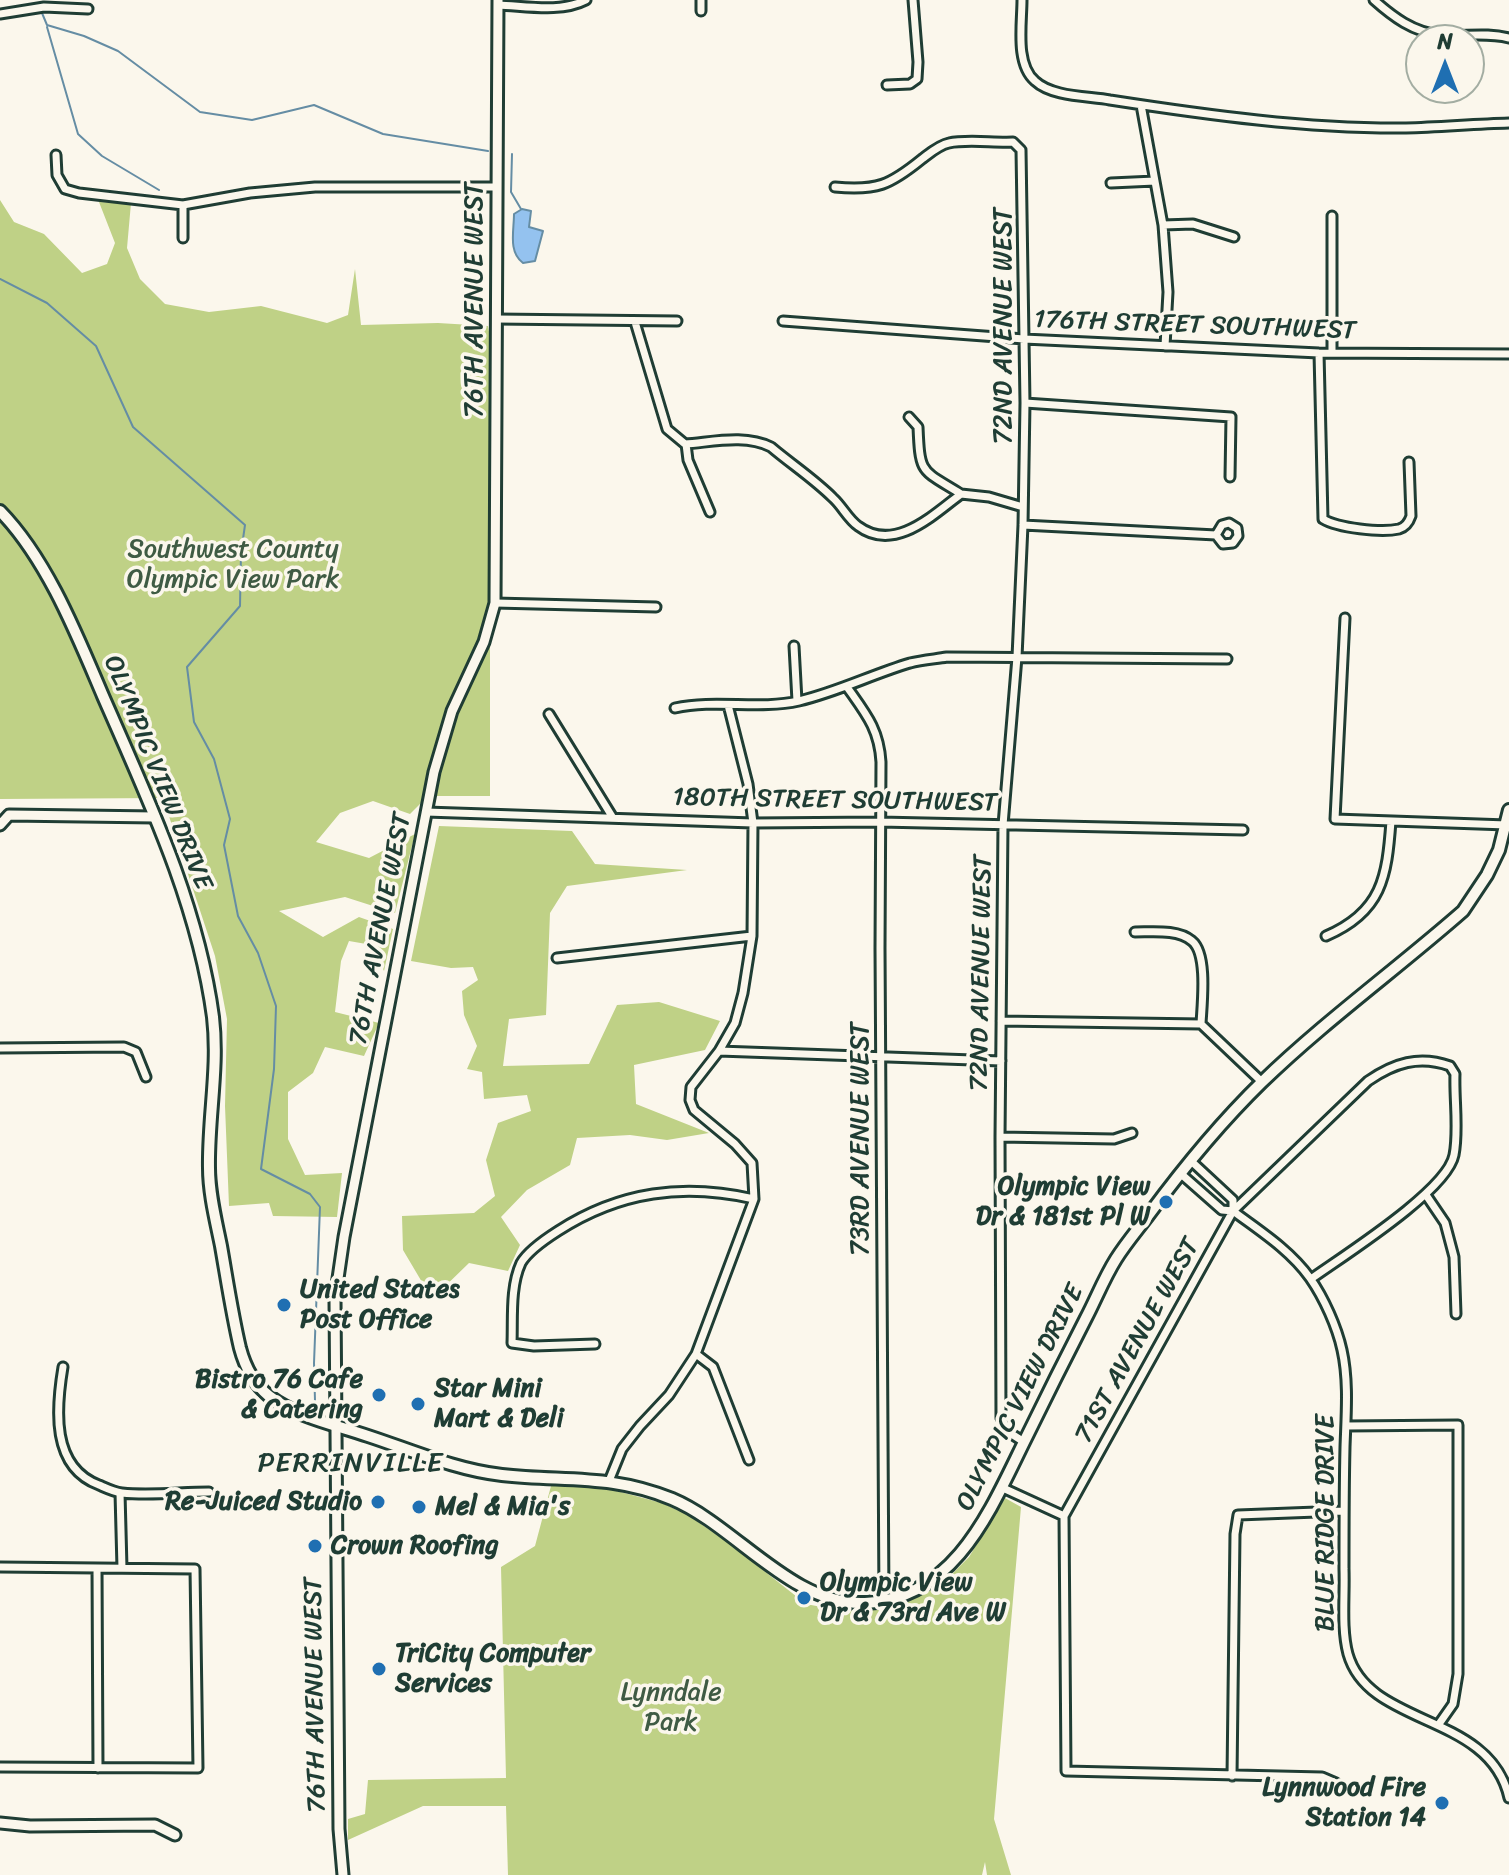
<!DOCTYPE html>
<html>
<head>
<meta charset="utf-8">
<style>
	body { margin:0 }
	#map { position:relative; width:1509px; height:1875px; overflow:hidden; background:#fbf7ec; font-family:Sriracha,sans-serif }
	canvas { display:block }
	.north { position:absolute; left:1405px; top:24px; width:80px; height:80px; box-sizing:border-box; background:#fbf7ec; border:2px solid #a3ada2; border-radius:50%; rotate:0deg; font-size:22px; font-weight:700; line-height:32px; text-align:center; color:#1f3d34 }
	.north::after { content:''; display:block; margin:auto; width:28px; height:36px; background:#1f6fb2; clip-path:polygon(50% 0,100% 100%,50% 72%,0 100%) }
</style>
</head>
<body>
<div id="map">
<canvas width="1509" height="1875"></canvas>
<div class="north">N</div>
</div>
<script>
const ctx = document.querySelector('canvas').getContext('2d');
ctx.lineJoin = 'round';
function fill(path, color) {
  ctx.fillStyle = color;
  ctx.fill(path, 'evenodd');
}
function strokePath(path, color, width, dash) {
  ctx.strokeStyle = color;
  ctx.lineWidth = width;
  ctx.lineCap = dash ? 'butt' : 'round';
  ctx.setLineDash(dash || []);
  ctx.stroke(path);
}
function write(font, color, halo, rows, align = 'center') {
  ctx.font = font + ' Sriracha,sans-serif';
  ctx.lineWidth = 7;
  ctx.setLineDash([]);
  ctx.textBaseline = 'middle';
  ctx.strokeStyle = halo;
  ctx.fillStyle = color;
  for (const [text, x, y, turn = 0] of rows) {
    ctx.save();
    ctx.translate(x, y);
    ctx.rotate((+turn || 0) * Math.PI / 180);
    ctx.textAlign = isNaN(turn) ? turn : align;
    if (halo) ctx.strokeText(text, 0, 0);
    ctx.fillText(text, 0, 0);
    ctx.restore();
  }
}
const green = new Path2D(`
	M0 200 14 222 44 234 82 273 107 264 115 243 99 202 131 203 127 248 140 279 165 304 209 312 261 306 327 323 348 315 355 269 361 325 438 323 488 326 490 337V796H428L410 814 373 801 340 813 316 842 369 858 415 834 395 913 345 897 279 911 323 937 359 917 393 929 384 971 372 945 349 941 341 961 335 1012 379 1023 364 1056 325 1047 313 1073 288 1092V1139L305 1175 342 1173 337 1217 273 1216 269 1203 229 1206 225 1106 227 1019 215 956 163 798 0 799Z
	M439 826 572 831 595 864 687 870 567 886 550 913 546 1015 509 1019 503 1066 589 1064 617 1005 659 1002 720 1021 705 1050 634 1065 636 1104 709 1133 667 1140 630 1135 577 1138 570 1165 527 1190 501 1217 520 1245 508 1271 469 1263 432 1299 403 1250 402 1216 474 1213 495 1196 486 1160 498 1123 531 1111 527 1095 484 1099 482 1072 467 1069 477 1046 464 1015 462 991 478 980 473 967 451 968 411 961Z
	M551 1486H598L662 1503 688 1515 730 1544 806 1604 842 1611 900 1607 950 1576 969 1557 1005 1498 1021 1507 994 1819 1011 1875H987L985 1862 982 1875H508L506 1806H423L348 1840V1819L365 1814 368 1780 506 1778 501 1567 535 1546Z`);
const water = new Path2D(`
	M522 209 531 211 529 227 543 231 535 261 523 263C508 252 514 231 514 214Z`);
const stream = new Path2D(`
	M42 13 47 25 84 36 118 51 200 112 252 120 314 105 383 134 488 151
	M47 27 78 134 102 156 159 190
	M512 154 511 192 521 209
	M0 279 47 303 96 346 133 427 245 525 241 553 240 606 187 667 194 722 214 759 230 819 224 845 238 916 258 953 276 1006 274 1069 261 1169 310 1194 320 1207 314 1363 315 1401`);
const minor = new Path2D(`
	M1022 0C1022 24 1015 64 1035 81 1052 97 1088 96 1110 100 1207 115 1308 129 1406 128 1440 127 1475 124 1509 123
	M1374 0C1393 17 1413 32 1440 35 1463 37 1486 32 1509 38
	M498 5C526 6 561 13 586 0
	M701 11V0
	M0 14 44 7 88 9
	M887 85 910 84 917 79 918 62 913 0
	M1141 105 1163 225 1168 292 1165 346
	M56 155 57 175 65 189 79 193 183 205 250 193 315 187H497
	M1111 183 1155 181
	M835 187C877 191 890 185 922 159 930 153 939 145 949 143 966 139 994 143 1013 142L1021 150 1025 403 1023 525 1017 657 1003 825 1000 1137 1001 1418 1010 1433 1024 1442
	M1163 225 1193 224 1234 237
	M183 238V205
	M496 319 677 321
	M783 321 1024 339 1319 353 1509 354
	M635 322 667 429 685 444C713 442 745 434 771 447 791 464 814 479 833 498 842 506 848 519 858 526 894 553 932 516 961 494L989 497 1023 507
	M1319 353 1323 519C1338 528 1381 533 1399 529 1406 527 1409 522 1411 516L1409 462
	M1332 353V216
	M1025 403 1231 417 1230 477
	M909 417 918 427C920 475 921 469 961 494
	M686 444 688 460 710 512
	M1023 525 1216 535 1223 544 1233 543 1238 536 1237 528 1229 523 1222 525 1216 535
	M495 603 656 607
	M1345 618 1335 819 1507 825
	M794 646 797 701
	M847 687C866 714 879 729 881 762L880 948 884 1600
	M675 708C716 699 758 710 799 701 837 692 873 674 910 663 922 660 935 659 947 657L1227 659
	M549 714 613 818
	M426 812 753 823 880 822 1243 830
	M1135 932C1153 932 1178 929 1192 941 1208 954 1202 1004 1201 1024L1262 1082
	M1326 936C1382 912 1387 877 1391 821
	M557 958 752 936
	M1001 1021 1201 1024
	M0 1048 124 1047 136 1052 146 1077
	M719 1051 1001 1061
	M1000 1137 1114 1139 1132 1133
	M1190 1160 1233 1200V1211
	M1180 1173 1222 1210 1233 1211C1260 1231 1290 1250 1310 1278 1324 1298 1337 1327 1342 1350 1349 1381 1346 1416 1345 1447 1344 1488 1344 1528 1344 1569 1345 1596 1341 1628 1348 1654 1369 1728 1490 1712 1509 1798
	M1426 1195 1445 1223 1454 1257 1456 1314
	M1311 1279C1343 1256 1447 1191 1454 1155 1459 1130 1454 1100 1455 1074L1450 1066C1419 1055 1394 1063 1368 1081L1233 1211 1064 1516 1066 1771 1322 1777 1336 1783
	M595 1344 534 1346 512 1343C513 1318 510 1287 521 1263 528 1251 547 1238 558 1231 620 1191 684 1183 754 1199
	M696 1354 713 1367 749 1460
	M63 1367C56 1409 51 1467 99 1485 106 1488 114 1492 122 1493 151 1496 181 1492 209 1492
	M1346 1426 1458 1425V1674L1453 1704 1439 1724
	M609 1481 622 1449 640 1426 669 1395 696 1354 754 1199 752 1163 735 1144 694 1110 690 1100 691 1087 719 1051 735 1023 743 993 752 936 753 823 748 784 728 705
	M1003 1488 1064 1516
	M120 1493 122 1568
	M0 1567 195 1569 198 1768 0 1767
	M97 1568 98 1768
	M1232 1776 1235 1534 1238 1515 1343 1511`);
const tertiary = new Path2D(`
	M0 825 9 815 155 817
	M0 1823 30 1826 155 1825 175 1835
	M343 1875 339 1829 335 1299 344 1237 434 772 452 711 484 642 495 603 498 0`);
const secondary = new Path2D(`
	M0 511C47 559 77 635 103 696 148 799 198 904 213 1017 219 1068 208 1117 209 1168 209 1194 216 1221 221 1246 227 1280 232 1314 240 1348 245 1367 253 1383 269 1396 296 1417 336 1425 368 1436 411 1450 456 1470 502 1475 565 1482 611 1474 672 1499 736 1526 792 1606 865 1603 957 1599 992 1506 1027 1436 1046 1397 1066 1357 1086 1318 1096 1299 1104 1278 1116 1259 1126 1243 1139 1228 1150 1213 1184 1167 1221 1122 1262 1082 1325 1021 1397 969 1463 911L1487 875 1499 850 1509 810`);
const markers = [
	[1166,1202,8,"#1f6fb2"],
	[284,1305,8,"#1f6fb2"],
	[379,1395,8,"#1f6fb2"],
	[418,1404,8,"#1f6fb2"],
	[378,1502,8,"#1f6fb2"],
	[419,1507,8,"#1f6fb2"],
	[315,1546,8,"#1f6fb2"],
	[804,1598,8,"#1f6fb2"],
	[379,1669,8,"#1f6fb2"],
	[1442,1803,8,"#1f6fb2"]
];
const streetNames = [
	["76TH AVENUE WEST",475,300,-90],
	["72ND AVENUE WEST",1004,326,-90],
	["176TH STREET SOUTHWEST",1195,326,2],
	["OLYMPIC VIEW DRIVE",157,773,68],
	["180TH STREET SOUTHWEST",835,801,1],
	["76TH AVENUE WEST",381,929,-79],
	["72ND AVENUE WEST",982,973,-89],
	["73RD AVENUE WEST",861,1139,-90],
	["71ST AVENUE WEST",1138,1341,-61],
	["OLYMPIC VIEW DRIVE",1021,1398,-63],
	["BLUE RIDGE DRIVE",1326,1523,-90],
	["76TH AVENUE WEST",316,1695,-91]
];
const parkNames = [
	["Southwest County",233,550],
	["Olympic View Park",233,580],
	["Lynndale",671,1693],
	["Park",671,1723]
];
const poiNames = [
	["Olympic View",1150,1187,"right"],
	["Dr & 181st Pl W",1150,1217,"right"],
	["United States",300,1290],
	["Post Office",300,1320],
	["Bistro 76 Cafe",363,1380,"right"],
	["& Catering",363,1410,"right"],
	["Star Mini",434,1389],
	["Mart & Deli",434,1419],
	["Re-Juiced Studio",362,1502,"right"],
	["Mel & Mia's",435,1507],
	["Crown Roofing",331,1546],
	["Olympic View",820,1583],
	["Dr & 73rd Ave W",820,1613],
	["TriCity Computer",395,1654],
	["Services",395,1684],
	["Lynnwood Fire",1426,1788,"right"],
	["Station 14",1426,1818,"right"]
];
const neighbourhoodNames = [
	["PERRINVILLE",351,1464]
];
fill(green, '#bfd186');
fill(water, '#94c2ef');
strokePath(water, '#658da4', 2);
strokePath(stream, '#658da4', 2);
strokePath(minor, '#1f3d34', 13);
strokePath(tertiary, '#1f3d34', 15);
strokePath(secondary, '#1f3d34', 16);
strokePath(minor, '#fbf7ec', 7);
strokePath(tertiary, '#fbf7ec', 9);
strokePath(secondary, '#fbf7ec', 10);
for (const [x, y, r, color] of markers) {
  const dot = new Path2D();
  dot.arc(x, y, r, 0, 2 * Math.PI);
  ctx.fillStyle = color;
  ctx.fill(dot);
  strokePath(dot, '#fbf7ec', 3);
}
write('26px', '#1f3d34', '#fbf7ec', streetNames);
write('26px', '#3f5b44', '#fbf7ec', parkNames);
write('bold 26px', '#1f3d34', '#fbf7ec', poiNames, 'left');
ctx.letterSpacing = '2px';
write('28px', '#1f3d34', '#fbf7ec', neighbourhoodNames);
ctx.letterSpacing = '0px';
</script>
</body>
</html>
